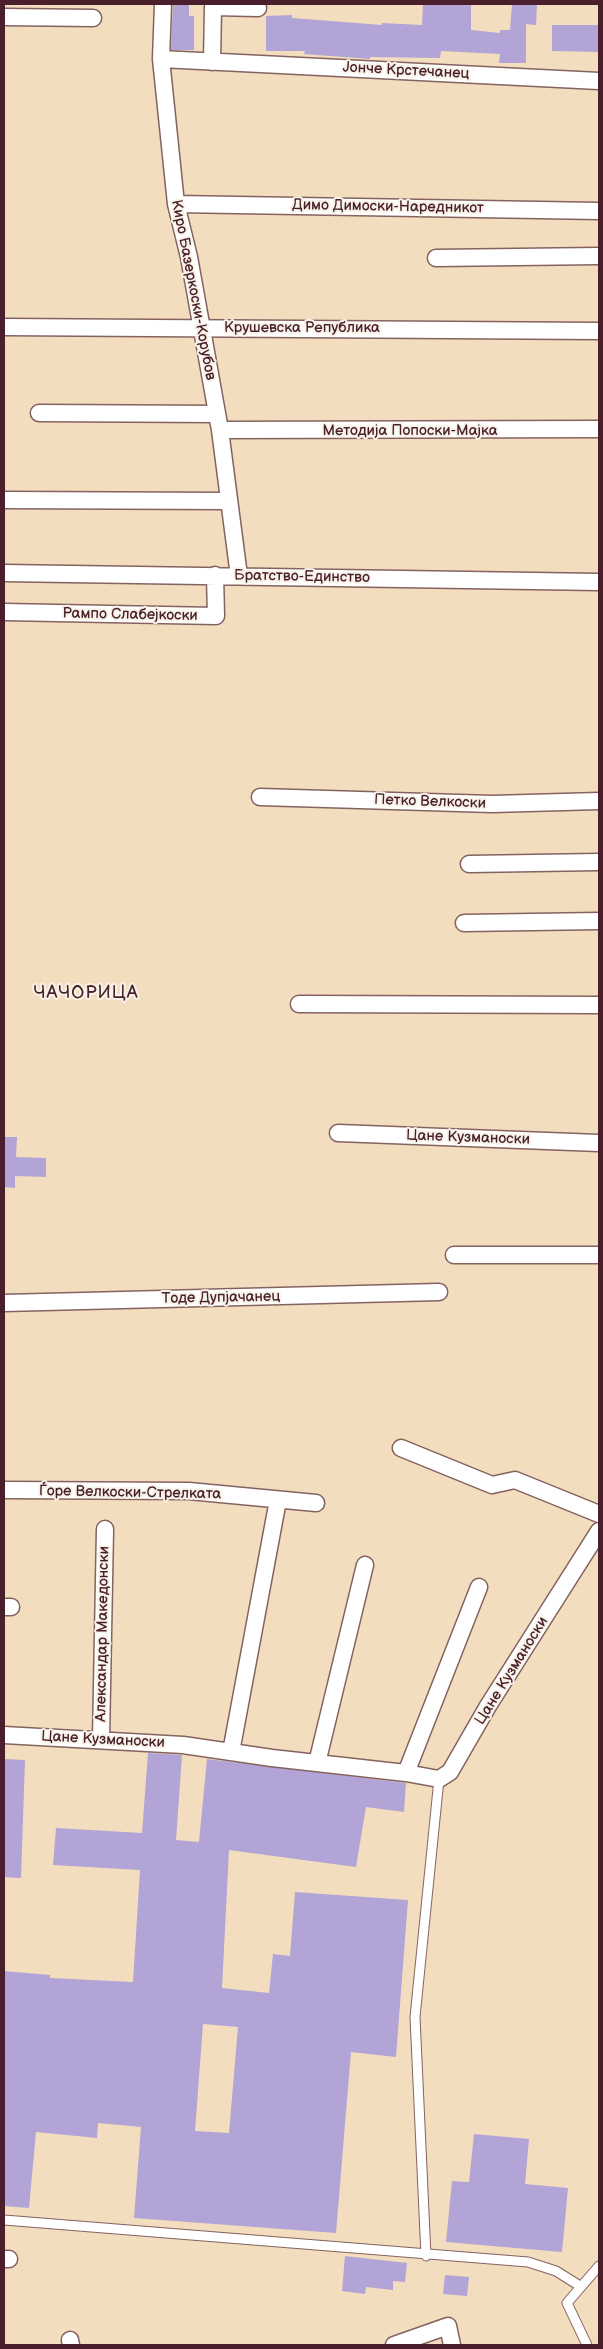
<!DOCTYPE html>
<html>
<head>
<meta charset="utf-8">
<style>
	body { margin:0 }
	#map { position:relative; width:603px; height:2349px; overflow:hidden; background:#f3ddbf; font-family:"Balsamiq Sans",sans-serif }
	canvas { display:block }
	.frame { position:absolute; inset:0; border:5px solid #4a1f2b; pointer-events:none }
</style>
</head>
<body>
<div id="map">
<canvas width="603" height="2349"></canvas>
<div class="frame"></div>
</div>
<script>
const ctx = document.querySelector('canvas').getContext('2d');
ctx.lineJoin = 'round';
function fill(path, color) {
  ctx.fillStyle = color;
  ctx.fill(path, 'evenodd');
}
function strokePath(path, color, width, dash) {
  ctx.strokeStyle = color;
  ctx.lineWidth = width;
  ctx.lineCap = dash ? 'butt' : 'round';
  ctx.setLineDash(dash || []);
  ctx.stroke(path);
}
function write(font, color, halo, rows, align = 'center') {
  ctx.font = font + ' "Balsamiq Sans",sans-serif';
  ctx.lineWidth = 4;
  ctx.setLineDash([]);
  ctx.textBaseline = 'middle';
  ctx.strokeStyle = halo;
  ctx.fillStyle = color;
  for (const [text, x, y, turn = 0] of rows) {
    ctx.save();
    ctx.translate(x, y);
    ctx.rotate((+turn || 0) * Math.PI / 180);
    ctx.textAlign = isNaN(turn) ? turn : align;
    if (halo) ctx.strokeText(text, 0, 0);
    ctx.fillText(text, 0, 0);
    ctx.restore();
  }
}
const building = new Path2D(`
	M173 4H189V16H194V50H171Z
	M423 4H471V30L500 33V30H510L512 4H537L536 25 526 24V63H499L500 54 441 51 440 58 370 57V59L304 54 305 51H266V16L292 15V18L382 25V23L422 25Z
	M552 25H599V52L552 51Z
	M4 1137H17L16 1157 46 1158V1177L15 1176V1188L4 1187Z
	M148 1753 182 1755 176 1840 199 1842 207 1759 406 1783 404 1812 366 1807 356 1867 229 1850 222 1988 269 1993 273 1954 290 1956 295 1892 408 1900 396 2057 351 2052 336 2233 134 2218 141 2127 98 2123 97 2138 36 2132 29 2208 4 2206V1971L50 1975V1978L133 1982 140 1870 53 1865 56 1828 142 1833ZM203 2024 238 2027 229 2133 195 2131Z
	M4 1759 25 1760 21 1878 4 1877Z
	M474 2134 529 2139 525 2184 568 2188 562 2252 446 2242 452 2181 469 2182Z
	M345 2256 407 2263 405 2282 393 2281V2290L366 2287 365 2294 342 2291Z
	M445 2275 469 2277 467 2296 443 2294Z`);
const service = new Path2D(`
	M4 2220 528 2262 556 2271 580 2286
	M426 2256 415 2017 439 1779
	M587 2345 567 2303 599 2266`);
const minor = new Path2D(`
	M163 4 161 59 176 204 189 257 220 430 239 576
	M4 17 93 18
	M161 59 599 81
	M212 62 213 7 258 8
	M176 204 599 211
	M436 258 599 256
	M4 327 599 331
	M39 413 217 414
	M220 430 599 429
	M4 500 228 501
	M4 573 599 582
	M4 612 216 616 215 575
	M260 797 492 804 599 801
	M469 864 599 862
	M464 923 599 921
	M299 1004 599 1005
	M338 1133 599 1143
	M454 1255H599
	M4 1303 439 1292
	M401 1448 492 1485 515 1480 599 1514
	M4 1490 189 1491 316 1503
	M4 1607H11
	M4 1735 183 1745 272 1758 406 1773 439 1779 450 1772 488 1706 599 1531
	M101 1739 105 1529
	M231 1752 278 1500
	M317 1763 365 1565
	M406 1773 479 1587
	M4 2259H9
	M70 2340 71 2345
	M394 2345 448 2326 452 2345`);
const streetNames = [
	["Јонче Крстечанец",406,71,3],
	["Димо Димоски-Наредникот",388,207,1],
	["Киро Базеркоски-Корубов",193,290,79],
	["Крушевска Република",302,328],
	["Методија Попоски-Мајка",410,431],
	["Братство-Единство",302,577,1],
	["Рампо Слабејкоски",130,615,1],
	["Петко Велкоски",430,802,2],
	["Цане Кузманоски",468,1138,2],
	["Тоде Дупјачанец",221,1298,-1],
	["Ѓоре Велкоски-Стрелката",130,1493,1],
	["Александар Македонски",103,1634,-89],
	["Цане Кузманоски",512,1671,-58],
	["Цане Кузманоски",103,1740,3]
];
const quarterNames = [
	["ЧАЧОРИЦА",86,993]
];
fill(building, '#b2a4d6');
strokePath(service, '#85625f', 11);
strokePath(minor, '#85625f', 19);
strokePath(service, '#fff', 9);
strokePath(minor, '#fff', 16);
write('15px', '#4a1f2b', '#f7f3e8', streetNames);
ctx.letterSpacing = '1px';
write('18px', '#4a1f2b', '#f7f3e8', quarterNames);
ctx.letterSpacing = '0px';
</script>
</body>
</html>
